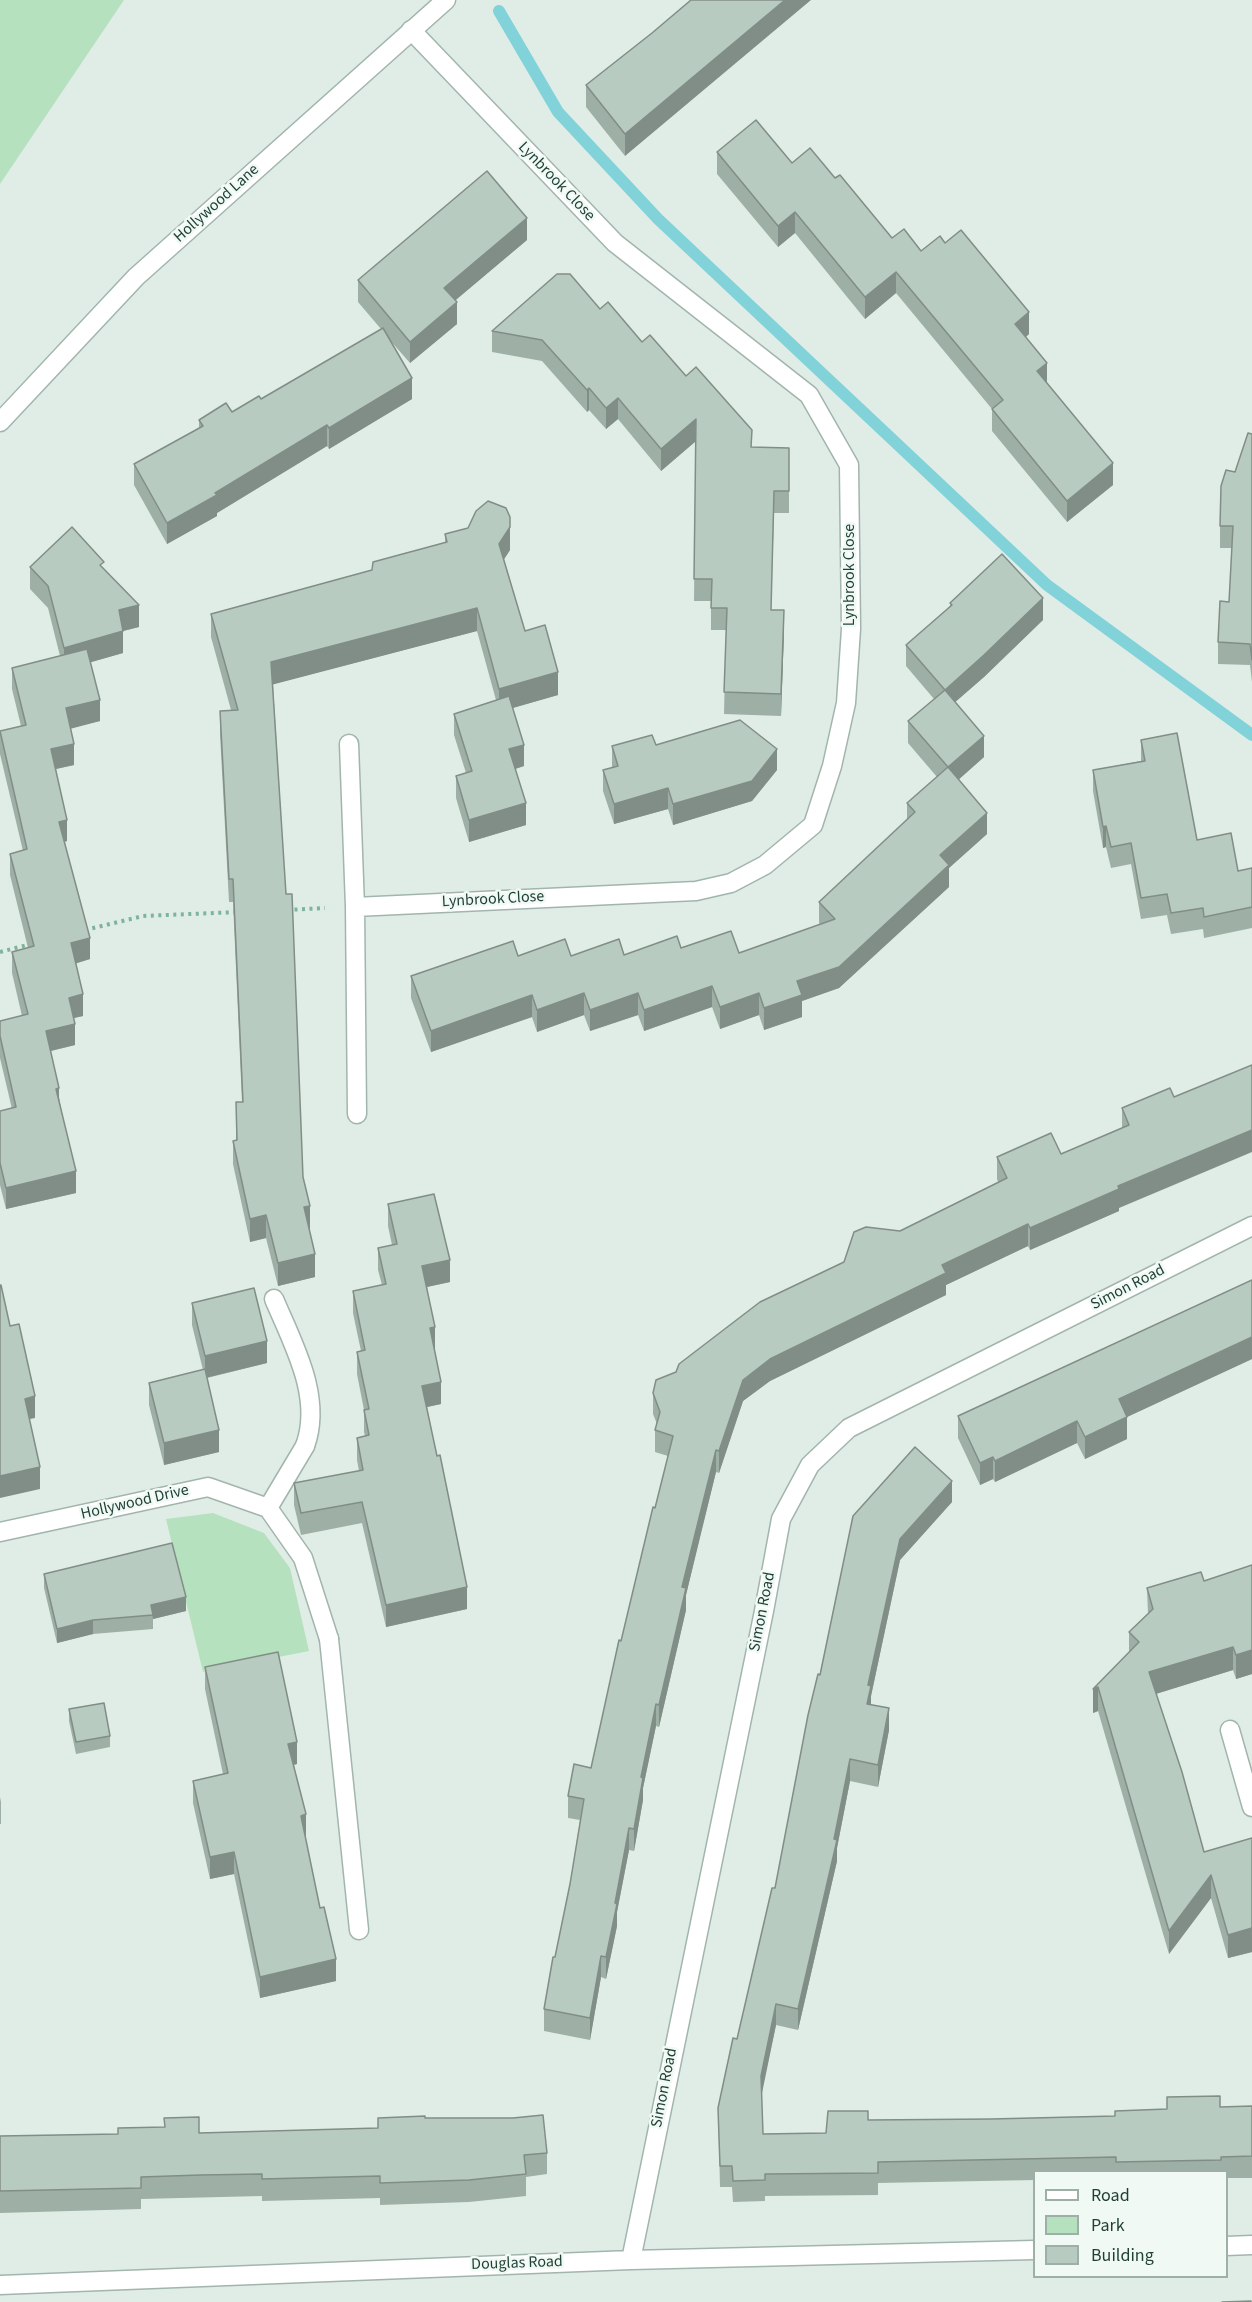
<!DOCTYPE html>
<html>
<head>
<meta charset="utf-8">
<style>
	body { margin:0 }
	#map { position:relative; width:1252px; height:2302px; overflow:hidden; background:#e0ede6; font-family:"Source Sans 3",sans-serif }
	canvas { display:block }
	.legend { position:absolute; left:1033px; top:2170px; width:195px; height:108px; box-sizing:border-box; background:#f1f9f4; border:2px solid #9dafa7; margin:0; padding:8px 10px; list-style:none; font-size:18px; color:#1e3f33 }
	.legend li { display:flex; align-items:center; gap:12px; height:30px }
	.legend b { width:30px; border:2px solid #9dafa7 }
</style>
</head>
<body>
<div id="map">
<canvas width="1252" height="2302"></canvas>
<ul class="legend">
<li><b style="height:8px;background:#fff"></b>Road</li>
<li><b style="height:16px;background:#b6e1be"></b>Park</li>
<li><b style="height:16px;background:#b8cbc1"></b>Building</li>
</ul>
</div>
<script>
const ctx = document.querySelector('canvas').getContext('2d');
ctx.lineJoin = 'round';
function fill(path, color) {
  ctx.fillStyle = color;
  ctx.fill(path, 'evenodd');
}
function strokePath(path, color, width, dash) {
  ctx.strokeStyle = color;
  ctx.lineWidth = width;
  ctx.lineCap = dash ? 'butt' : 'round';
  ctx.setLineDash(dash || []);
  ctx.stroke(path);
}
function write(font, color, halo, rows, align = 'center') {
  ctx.font = font + ' "Source Sans 3",sans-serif';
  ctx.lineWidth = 5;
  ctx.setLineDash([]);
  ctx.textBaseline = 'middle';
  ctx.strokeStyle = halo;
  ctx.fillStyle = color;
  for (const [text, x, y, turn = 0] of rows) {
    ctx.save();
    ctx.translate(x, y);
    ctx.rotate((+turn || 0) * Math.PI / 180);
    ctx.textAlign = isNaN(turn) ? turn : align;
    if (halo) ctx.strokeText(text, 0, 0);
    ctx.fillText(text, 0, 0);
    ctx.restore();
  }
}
const green = new Path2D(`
	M0 0H124L0 184Z
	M213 1513 264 1533 290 1568 309 1651 203 1672 166 1519Z`);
const stream = new Path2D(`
	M499 11 558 112 658 219 1047 585 1252 735`);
const path = new Path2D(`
	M287 910 325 908
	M85 930 143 916 238 912
	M0 952 31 944`);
const service = new Path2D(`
	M274 1299C293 1344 323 1397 305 1446
	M329 1639 359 1930`);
const minor = new Path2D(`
	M349 744 355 907 357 1114
	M355 907 696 891 731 883 765 865 813 825 832 766 846 703 851 629 849 465 809 395 615 243 411 30
	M268 1508 305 1446
	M0 1532 208 1487 268 1508 303 1558 329 1639
	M1230 1730 1252 1807
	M1226 2246 1252 2245
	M631 2260 764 1611 781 1519 810 1465 849 1428 1252 1226
	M0 2285 631 2260 1034 2250`);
const tertiary = new Path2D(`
	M0 422 136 277 446 0`);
const wall = new Path2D(`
	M652 33 625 156 586 107V85Z
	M717 152 792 163 835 178 892 238 921 251 945 243 1029 334 1026 337 1047 384 1113 485 1067 522 992 431V409L896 293 865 319 795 233 778 247 717 174Z
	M527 240 455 300 457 324 410 363 388 338 412 399 329 449 327 446 217 513V516L167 544 134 485V464L199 428V420L232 412 261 399 381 329 358 302V280Z
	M600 309 686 376 752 447 789 448V513H774L771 610 784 631 781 716 724 714 726 630H711V601H694L696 441 661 471 618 419 606 429 589 410 587 412 542 361 492 352V331Z
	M1252 434V682L1250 665 1218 664V642L1229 602 1232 548H1220V526L1235 472Z
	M445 534 510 550 504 559 525 631 558 695 512 708 524 766 515 769 526 825 469 842 456 798V776L466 773 454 735V714L496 700 477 631 273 684 303 1177 315 1277 278 1286 266 1238 250 1242 233 1164V1141L236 1140V1102H242L233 902H229L220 734V711L231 710 211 637V614L372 570 445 543Z
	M30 567 104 569 139 627 123 631V653L90 662 100 721 70 728 74 765 56 769 67 841 65 842 90 959 76 963 83 1016 74 1018 75 1045 51 1051 76 1193 6 1209 0 1185V1111L12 1109 0 1058V1021L22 1016 12 973V952L28 948 10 875V854L23 851 0 754V731L21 726 12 689V668L60 656 48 608 30 589Z
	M950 603 1043 620 984 677 955 702 984 757 958 780 987 834 949 868V887L839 988 802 1001V1017L764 1030 759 1015 720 1029 712 1007 644 1031 638 1015 590 1031 584 1015 537 1032 532 1017 431 1052 411 998V976L518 956 624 955 681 948 739 953 820 924 819 923V902L907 820V803L937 777 908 743V721L934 699 906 666V645L950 606Z
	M1141 740 1197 840 1238 871 1252 868V928L1204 938 1203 929 1171 934 1167 915 1141 919 1131 864 1111 868 1106 847 1103 848 1093 791V770L1141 761Z
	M656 745 777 770 752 801 673 825 668 809 614 824 603 791V770L612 768V746Z
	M1170 1088 1119 1208V1211L1030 1250 1028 1246 946 1285V1295L770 1381 743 1401 719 1473 716 1472 701 1532 686 1595V1610L659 1727 656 1726 643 1788V1800L634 1851 629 1850 617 1912V1926L606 1979 601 1977 590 2040 544 2031V2009L570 1884 580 1820 568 1818V1796L591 1768 621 1641 668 1456 655 1452V1430L657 1424 653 1414V1393L676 1372 844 1262 900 1231 998 1182 997 1179V1157L1061 1154 1122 1128V1108Z
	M388 1204 450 1282 427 1287 441 1404 427 1407 467 1609 386 1627 362 1523 301 1535 294 1505V1483L359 1471 357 1460V1438L365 1436 364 1432V1410L357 1374V1352L361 1351 353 1313V1291L382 1285 378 1270V1248L392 1245 388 1226Z
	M1252 1280V1359L1127 1417V1439L1085 1459 1077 1443 995 1482 993 1479 980 1485 958 1438V1416Z
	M192 1303 267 1363 207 1378 219 1452 164 1465 149 1405V1383L203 1370 192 1325Z
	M952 1502 900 1560 871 1696V1705L889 1730 878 1787 850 1781 837 1848V1861L798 2030 776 2025 761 2094 763 2134 826 2133 868 2120 991 2119 1115 2116 1167 2109 1252 2106V2178H1227V2172H1035V2180L878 2183V2195L765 2196V2201L733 2202 732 2187H720L718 2108 737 2039 775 1888 853 1516Z
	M1252 1565V1674L1236 1679 1233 1670 1156 1694 1204 1852 1252 1838V1952L1228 1958 1211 1898 1169 1954 1098 1711 1093 1713V1689L1129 1653V1632L1148 1614 1147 1588 1204 1581Z
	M44 1574 186 1611 153 1619V1629L93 1634 57 1643 44 1588Z
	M205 1667 297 1764 294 1765 306 1836 305 1837 336 1981 260 1998 234 1874 210 1879 193 1803V1781L223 1774 205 1689Z
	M69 1709 110 1736V1747L76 1754 69 1721Z
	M0 1797 1 1802V1824H0Z
	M425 2118 547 2153V2174L526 2177V2196L469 2202 380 2205V2198L262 2201V2196L141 2199V2209L0 2213V2136L199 2133 378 2128Z`);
const shadedWall = new Path2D(`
	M785 0H811L625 156V134Z
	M795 212V233L778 247V226Z
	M527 218V240L444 310V288Z
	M896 272V293L865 319V297Z
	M457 302V324L410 363V342Z
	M1029 312V334L1015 346V324Z
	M1047 363V385L1037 371Z
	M412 378V399L329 449V428Z
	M589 388V410L587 412V390Z
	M618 398V419L606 429V408Z
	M696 419V441L661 471V449Z
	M327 425V446L217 513V516L167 544V523L215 493Z
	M1113 463V485L1067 522V501Z
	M510 527V550L499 567V544Z
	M1043 598V620L984 677 945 711V690Z
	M139 605V627L119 632V610Z
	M477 608V631L271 685V662Z
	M784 610V631L781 716V694Z
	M123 631V653L64 670V648Z
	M558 672V695L499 712V689Z
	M100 700V721L66 730V708Z
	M984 736V757L948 789V767Z
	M74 744V765L51 770V749Z
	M524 745V766L509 771V749Z
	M777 749V770L752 801 673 825V804Z
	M668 788V809L614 824V804Z
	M526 803V825L469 842V820Z
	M987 813V834L949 868V887L839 988 802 1001V1017L764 1030V1008L797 981Z
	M67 820V841L59 843V822Z
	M1106 826V847L1103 848V827Z
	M90 938V959L71 965V943Z
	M712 986V1007L644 1031V1010Z
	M584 993V1015L537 1032V1010Z
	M638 993V1015L590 1031V1010Z
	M759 993V1015L720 1029V1007Z
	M83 994V1016L69 1019V998Z
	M532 995V1017L431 1052V1031Z
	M75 1024V1045L46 1052V1031Z
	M59 1088V1109L56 1089Z
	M1252 1130V1152L1119 1208V1211L1030 1250V1228L1118 1186Z
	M76 1171V1193L6 1209V1188Z
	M310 1206V1229L304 1230V1207Z
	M266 1215V1238L250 1242V1219Z
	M1028 1224V1246L946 1285V1295L770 1381 743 1401 719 1473V1451L743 1380 770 1359 942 1265Z
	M315 1254V1277L278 1286V1263Z
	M450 1260V1282L422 1288V1266Z
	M435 1327V1349L430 1350V1328Z
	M1252 1337V1359L1127 1417V1439L1085 1459V1437L1119 1399Z
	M267 1341V1363L205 1378V1356Z
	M441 1382V1404L422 1408V1386Z
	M35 1396V1418L25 1420V1399Z
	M1077 1421V1443L995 1482V1461Z
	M219 1430V1452L164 1465V1443Z
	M716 1450V1472L686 1595V1610L659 1727V1705L682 1587Z
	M993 1457V1479L980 1485V1463Z
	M40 1467V1489L0 1498V1476Z
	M952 1481V1502L900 1560 871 1696V1707L867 1704 868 1685 900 1539Z
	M467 1587V1609L386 1627V1605Z
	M186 1597V1611L153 1619 151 1605Z
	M93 1620V1634L57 1643V1629Z
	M1233 1647V1670L1149 1696V1672Z
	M1252 1650V1674L1236 1679V1655Z
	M1098 1687V1711L1093 1713V1689Z
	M656 1704V1726L643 1788V1800L634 1851V1829L641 1777Z
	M889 1708V1730L878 1787V1765Z
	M297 1742V1764L288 1766V1744Z
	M850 1759V1781L837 1848V1861L798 2030V2009L834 1839Z
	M306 1814V1836L301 1838V1816Z
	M629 1828V1850L617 1912V1926L606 1979V1957L615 1903Z
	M234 1852V1874L210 1879V1857Z
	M1211 1875V1898L1169 1954V1931Z
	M1252 1928V1952L1228 1958V1935Z
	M601 1956V1977L590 2040V2018Z
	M336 1959V1981L260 1998V1977Z
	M776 2004V2025L761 2098V2076Z`);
const building = new Path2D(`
	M691 0H785L625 134 586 85 652 33Z
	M756 120 792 163 810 148 835 178 840 175 892 238 904 229 921 251 940 236 945 243 961 230 1029 312 1015 324 1047 363 1037 371 1113 463 1067 501 992 409 1003 400 896 272 865 297 795 212 778 226 717 152Z
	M487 171 527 218 444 288 457 302 410 342 358 280Z
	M557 274H570L600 309 608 302 642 342 650 335 686 376 696 367 752 430 751 447 789 448V491H774L771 610H784L781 694 724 692 727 608H711L712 579H694L696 419 661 449 618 398 606 408 589 388 587 390 542 340 492 331Z
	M383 328 412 378 329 428 327 425 215 493 217 495 167 523 134 464 203 426 199 420 226 403 232 412 259 396 261 399Z
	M1248 433 1252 434V660L1250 644 1218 642 1220 601 1229 602 1233 526H1220L1221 486 1226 470 1235 472Z
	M488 501 506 508 510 517V527L499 544 525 631 545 625 558 672 499 689 477 608 271 662 286 894H292L303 1177 310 1206 304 1207 315 1254 278 1263 266 1215 250 1219 233 1141 237 1140 236 1102H243L233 879H229L220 711 238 710 211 614 372 570 373 562 447 542 445 534 468 528 476 511Z
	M72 527 104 562 100 565 139 605 119 610 123 631 64 648 48 586 30 567Z
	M1002 554 1043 598 984 655 945 690 906 645 952 605 950 603Z
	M87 649 100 700 66 708 74 744 51 749 67 820 59 822 90 938 71 943 83 994 69 998 75 1024 46 1031 59 1088 56 1089 76 1171 6 1188 0 1163V1111L16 1107 0 1036V1021L28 1014 12 952 34 946 10 854 27 849 0 731 26 725 12 668Z
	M945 690 984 736 948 767 908 721Z
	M509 696 524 745 509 749 526 803 469 820 456 776 472 771 454 714Z
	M740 720 777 749 752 781 673 804 668 788 614 804 603 770 618 766 612 746 652 735 656 745Z
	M1177 733 1197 840 1231 833 1238 871 1252 868V907L1204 917 1203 908 1171 913 1167 894 1141 898 1131 843 1111 847 1106 826 1103 827 1093 770 1145 761 1141 740Z
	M948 767 987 813 940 855 949 865 839 967 797 981 802 995 764 1008 759 993 720 1007 712 986 644 1010 638 993 590 1010 584 993 537 1010 532 995 431 1031 411 976 513 941 518 956 565 939 571 956 619 939 624 955 677 936 681 948 731 931 739 953 835 919 819 902 915 812 907 803Z
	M1252 1065V1130L1118 1186 1119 1189 1030 1228 1028 1224 942 1265 946 1273 770 1359 743 1380 719 1451 716 1450 701 1510 682 1587 686 1588 659 1705 656 1704 641 1777 643 1778 634 1829 629 1828 615 1903 617 1904 606 1957 601 1956 590 2018 544 2009 553 1957H555L570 1884 584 1799 568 1796 574 1764 591 1768 619 1640 621 1641 653 1507 655 1508 673 1436 655 1430 660 1412 653 1393 656 1380 676 1372 679 1364 760 1302 844 1262 854 1232 866 1227 900 1231 1007 1178 997 1157 1051 1133 1061 1154 1129 1125 1122 1108 1170 1088 1174 1097Z
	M434 1194 450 1260 422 1266 435 1327 430 1328 441 1382 422 1386 437 1456 440 1455 467 1587 386 1605 362 1502 301 1513 294 1483 363 1470 357 1438 369 1435 364 1410 369 1409 357 1352 365 1350 353 1291 386 1284 378 1248 397 1244 388 1204Z
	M1252 1280V1337L1119 1399 1127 1417 1085 1437 1077 1421 995 1461 993 1457 980 1463 958 1416Z
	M0 1285H1L10 1326 19 1324 35 1396 25 1399 40 1467 0 1476Z
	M254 1288 267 1341 205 1356 192 1303Z
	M205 1369 219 1430 164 1443 149 1383Z
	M915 1447 952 1481 900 1539 868 1685 871 1686 867 1704 889 1708 878 1765 850 1759 834 1839 837 1840 798 2009 776 2004 761 2076 763 2134 826 2133 828 2111H868V2120L991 2119 1115 2116V2111L1167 2109V2097L1220 2096V2107L1252 2106V2156L1221 2157V2160L1168 2161 1116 2162V2157L878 2162V2173L765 2174V2180L733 2181 732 2166H720L718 2108 733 2038 737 2039 772 1888H775L808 1715 818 1674 820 1675 853 1516Z
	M172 1543 186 1597 151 1605 153 1615 93 1620 57 1629 44 1574Z
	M1252 1565V1650L1236 1655 1233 1647 1149 1672 1182 1772 1204 1852 1252 1838V1928L1228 1935 1211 1875 1169 1931 1098 1687 1093 1689 1139 1642 1129 1632 1153 1609 1147 1588 1201 1572 1204 1581Z
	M278 1652 297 1742 288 1744 306 1814 301 1816 320 1908 324 1907 336 1959 260 1977 234 1852 210 1857 193 1781 228 1773 205 1667Z
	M104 1703 110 1736 76 1742 69 1709Z
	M543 2115 547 2153 524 2155 526 2174 469 2180 380 2183V2176L262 2179V2174L200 2175 141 2177V2188L0 2191V2136L118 2134V2128L165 2127 164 2118 199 2117V2133L378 2128V2118L425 2116V2118H513Z
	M1251 2301V2302H1222Z`);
const streetNames = [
	["Lynbrook Close",556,182,46],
	["Hollywood Lane",217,204,-42],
	["Lynbrook Close",850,575,-90],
	["Lynbrook Close",493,900,-3],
	["Simon Road",1128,1288,-27],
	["Hollywood Drive",135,1503,-13],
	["Simon Road",763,1612,-79],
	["Simon Road",665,2088,-79],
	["Douglas Road",517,2264,-2]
];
fill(green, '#b6e1be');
strokePath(stream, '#81d3d9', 12);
strokePath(service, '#a2b5ad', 21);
strokePath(minor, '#a2b5ad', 21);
strokePath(tertiary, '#a2b5ad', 21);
strokePath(path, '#7cb49e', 4, [3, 4.5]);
strokePath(service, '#fff', 18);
strokePath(minor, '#fff', 18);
strokePath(tertiary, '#fff', 18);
fill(wall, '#9eafa6');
fill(shadedWall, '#818e87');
fill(building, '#b8cbc1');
strokePath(building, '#818e87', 1.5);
write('16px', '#1e3f33', '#f1f9f4', streetNames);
</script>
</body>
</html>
